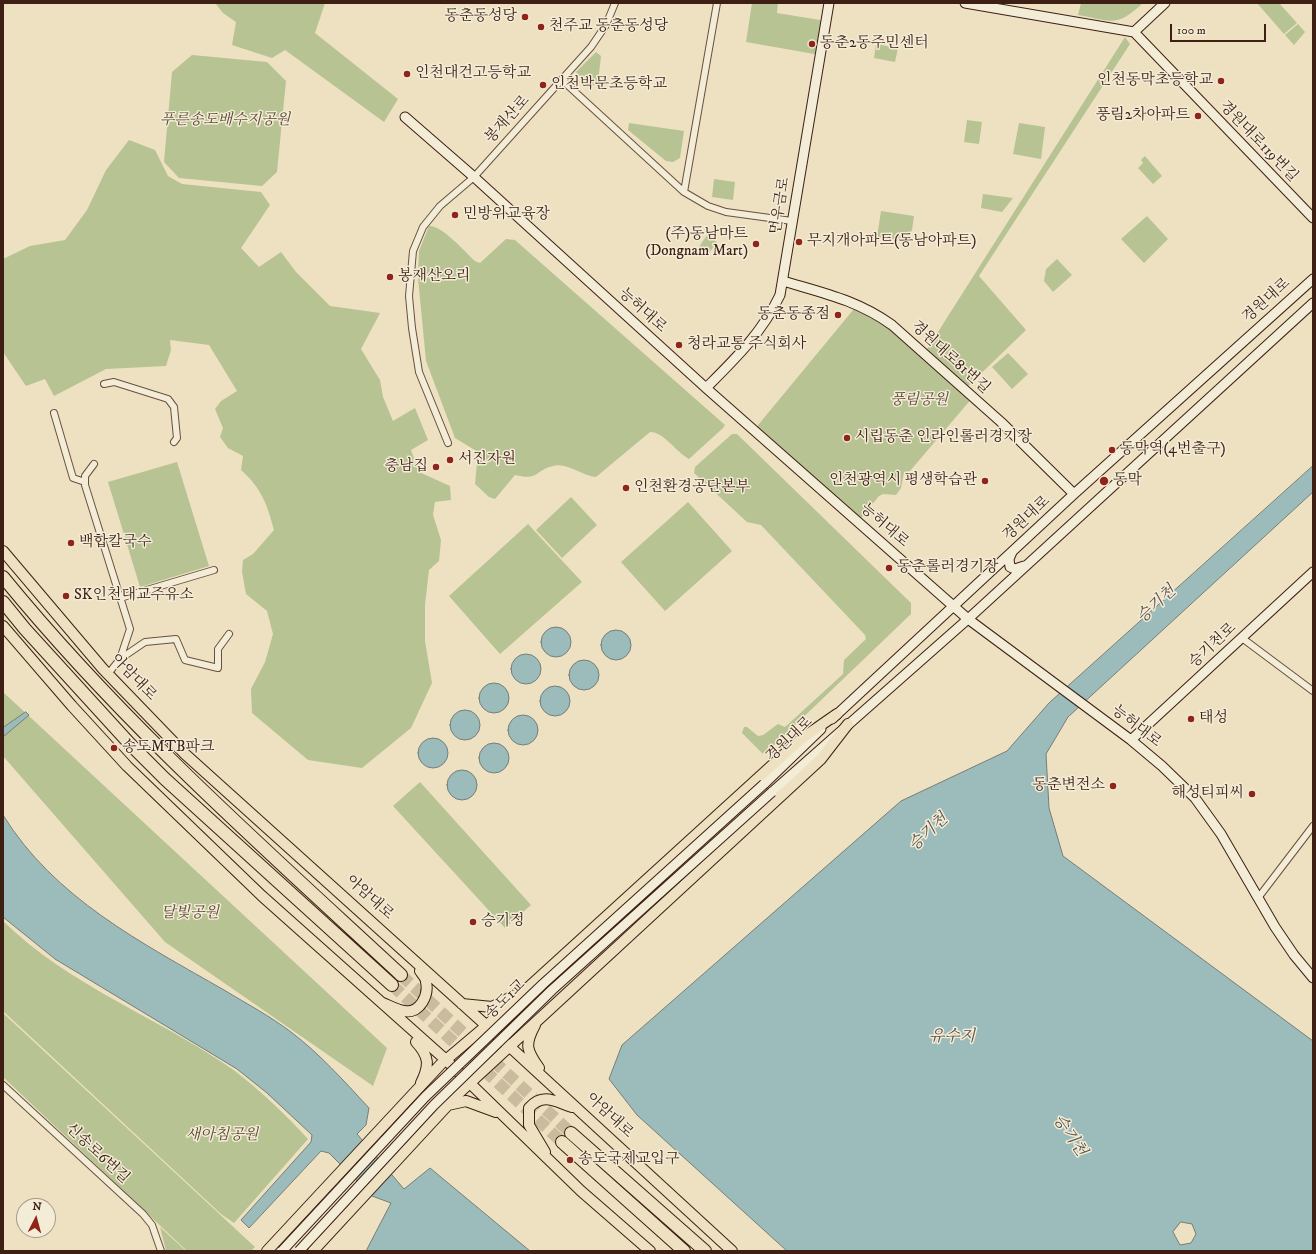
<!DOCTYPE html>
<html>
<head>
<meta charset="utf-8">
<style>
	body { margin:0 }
	#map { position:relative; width:1316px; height:1254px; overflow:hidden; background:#ede1c1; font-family:"IM FELL DW Pica",serif }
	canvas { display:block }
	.frame { position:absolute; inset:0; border:4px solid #3e1f14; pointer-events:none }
	.north { position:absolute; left:16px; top:1198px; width:40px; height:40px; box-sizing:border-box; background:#f3ecd7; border:1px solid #ab9a89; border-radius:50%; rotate:6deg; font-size:11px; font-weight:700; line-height:16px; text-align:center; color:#3e1f14 }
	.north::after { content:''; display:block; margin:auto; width:14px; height:18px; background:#8f2418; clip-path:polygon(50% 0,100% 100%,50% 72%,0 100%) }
	.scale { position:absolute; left:1170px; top:24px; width:96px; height:18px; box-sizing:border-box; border:2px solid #3e1f14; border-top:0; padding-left:5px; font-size:12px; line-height:14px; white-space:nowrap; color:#3e1f14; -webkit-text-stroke:3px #f3ecd7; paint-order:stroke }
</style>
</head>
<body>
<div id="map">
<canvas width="1316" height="1254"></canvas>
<div class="frame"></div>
<div class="north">N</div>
<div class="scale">100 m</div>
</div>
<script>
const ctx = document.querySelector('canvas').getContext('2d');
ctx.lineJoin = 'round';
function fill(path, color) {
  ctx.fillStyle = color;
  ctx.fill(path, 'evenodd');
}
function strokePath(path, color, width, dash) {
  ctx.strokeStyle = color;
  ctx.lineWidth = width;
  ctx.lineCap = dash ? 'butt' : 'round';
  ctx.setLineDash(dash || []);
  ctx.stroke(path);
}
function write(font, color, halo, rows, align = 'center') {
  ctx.font = font + ' "IM FELL DW Pica","Noto Serif KR",serif';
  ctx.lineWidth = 3;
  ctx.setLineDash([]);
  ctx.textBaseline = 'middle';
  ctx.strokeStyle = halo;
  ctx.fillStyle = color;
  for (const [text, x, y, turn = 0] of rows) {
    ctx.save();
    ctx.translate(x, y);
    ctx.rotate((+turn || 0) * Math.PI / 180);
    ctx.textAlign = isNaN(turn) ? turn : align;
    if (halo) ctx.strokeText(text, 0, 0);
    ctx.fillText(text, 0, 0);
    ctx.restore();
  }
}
const green = new Path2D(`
	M215 3H325L315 33 398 99 384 122 285 50 272 58 232 45 236 22 223 13Z
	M752 3H778L777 13 826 21 820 55 746 42Z
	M1081 3H1143C1116 28 1112 21 1078 15Z
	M1257 3H1279L1297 23 1284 34Z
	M1298 24 1305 32 1294 45 1285 35Z
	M1125 37 1130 44 979 276 1026 330 965 389 973 397 910 471 904 472 901 488 896 495 883 494 879 496 858 522 754 430 858 304 924 354Z
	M876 44 898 48 895 62 874 58Z
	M596 52 601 56 598 82 591 87 576 72Z
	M192 55 267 62 286 81 277 172 262 186 179 178 164 162 172 72Z
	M967 120 982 122 979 144 964 142Z
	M629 123 684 131 680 158 673 162 666 161 628 130Z
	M1019 123 1045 127 1041 159 1013 154Z
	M129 140 155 150 168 176 182 184 261 192 270 205 241 248 259 267 281 252 296 272 330 306 380 313 361 349 380 380 383 397 393 421 415 408 428 440 411 450 419 472 450 486 451 500 435 502 433 515 441 540 439 561 429 570 425 605V641L432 683 411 728 362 768 308 760 252 713 251 689 265 662 273 634 267 611 246 594 242 572 243 560 253 554 274 530C267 504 262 489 241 470L243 456 228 448 220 437 223 428 215 409 221 401 237 391 209 345 170 340 171 350 166 366 106 369 54 396 45 379 26 386 3 352V259L30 246 65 240 87 210 106 170Z
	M1145 156 1162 176 1153 184 1138 168 1143 163 1141 160Z
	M714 179 735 182 733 200 712 197Z
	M983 194 1013 198 1002 212 981 208Z
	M881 211 914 216 912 230 905 241 877 237Z
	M1147 216 1168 239 1144 263 1121 239Z
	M429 226C442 225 465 252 475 261L480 263 506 239 515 240 725 425 723 428 689 459C676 452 664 432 650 432L596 477C582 476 567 462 553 466 535 470 539 481 515 475L495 499 489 497 475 484 478 452 455 438 426 361 418 278 419 251Z
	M707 235 717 242 709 253 699 247Z
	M1057 259 1072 275 1053 292 1044 281 1046 269Z
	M1008 353 1028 374 1012 389 992 367Z
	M732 434H737L911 603V614L768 751 763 754 742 733 744 727H747L758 736 763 735 778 724 785 727 843 674 844 660 866 639 865 635 761 525 747 522 694 473 695 467Z
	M177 462 209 566 140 587 108 482Z
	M571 497 597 525 562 558 536 530Z
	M688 502 732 551 665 611 621 562Z
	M528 524 582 582 500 654 449 596Z
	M3 692 387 1048 373 1086 165 942 3 756Z
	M420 782 531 905 505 928 393 806Z
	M3 921C69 986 160 1018 235 1071 261 1091 286 1115 308 1139L234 1223 221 1214 3 1011Z
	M3 1013 255 1247 251 1251H187L3 1077Z
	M160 1227 186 1251H166Z`);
const water = new Path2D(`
	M1313 466V492L1068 717 1046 754 1049 808 1063 856 1313 1041V1251H787L637 1115 609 1079 622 1045 901 801 1007 751 1049 703ZM1181 1222 1192 1224 1196 1234 1191 1243 1180 1245 1173 1232Z
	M541 642a15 15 0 1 1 30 0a15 15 0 1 1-30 0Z
	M601 645a15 15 0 1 1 30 0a15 15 0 1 1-30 0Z
	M511 669a15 15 0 1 1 30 0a15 15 0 1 1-30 0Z
	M569 675a15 15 0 1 1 30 0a15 15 0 1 1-30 0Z
	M479 698a15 15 0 1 1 30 0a15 15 0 1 1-30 0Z
	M540 701a15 15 0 1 1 30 0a15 15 0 1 1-30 0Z
	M450 725a15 15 0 1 1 30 0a15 15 0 1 1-30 0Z
	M26 712 29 715 3 737V728Z
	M508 730a15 15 0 1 1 30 0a15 15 0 1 1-30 0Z
	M418 753a15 15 0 1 1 30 0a15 15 0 1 1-30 0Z
	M479 758a15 15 0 1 1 30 0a15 15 0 1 1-30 0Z
	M447 785a15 15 0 1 1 30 0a15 15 0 1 1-30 0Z
	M3 815C54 898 142 943 224 990 247 1004 270 1016 291 1032 320 1054 344 1081 369 1108L366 1125 357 1134 404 1189 430 1168 530 1251H366L391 1203 372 1196 329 1153 321 1151 249 1228 241 1220 311 1142 312 1135 267 1093 237 1069 55 959 3 917Z`);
const highwayTunnel = new Path2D(`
	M401 975 571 1133
	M392 985 562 1142`);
const street = new Path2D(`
	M562 80 684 192 708 206 726 212 792 221
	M684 192 717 3
	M104 384 114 382 168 399 174 407 177 438 174 442
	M54 413 73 478 85 482
	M448 443 419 372 412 328 409 296 413 251 423 227 440 206 474 177 591 47 606 25 615 3
	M94 464 85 476V485L130 629 120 659
	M120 598 214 570
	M1242 638 1313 691
	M108 674 120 659 145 642 176 639 185 660 218 668V649L229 634
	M1258 898 1313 826
	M3 1085 143 1214 152 1225 161 1251`);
const secondary = new Path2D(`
	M965 3 1134 32 1313 218
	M1134 32 1165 3
	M405 117 474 177 706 388 968 619 1131 740 1162 766 1195 798 1221 834 1275 927 1294 955 1313 978
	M783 281C823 293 857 300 892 325L1001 422 1074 494
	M706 388C735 359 762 333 780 295L829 3
	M1012 552 1009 559 1010 567 1015 569 1024 566
	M832 719 1074 494 1313 279
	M1131 740 1313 572
	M764 784 821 729
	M772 792 968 619 1313 303`);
const primary = new Path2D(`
	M3 551 103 669 185 754 509 1046 732 1251
	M3 626 72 706 127 766 262 896 446 1060 581 1191 650 1251
	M383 1003C390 1006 397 1010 404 1011 420 1014 429 995 426 982 426 978 422 974 420 971
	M462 1004 492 1007 515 995
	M535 1025C524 1045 527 1051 539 1068
	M416 1042C429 1056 430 1065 421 1083
	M448 1105 466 1101 496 1112
	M545 1152 529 1125V1108C543 1092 556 1102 572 1107
	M267 1251 441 1064 486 1026 801 739 837 714
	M313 1251 459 1093 821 759 848 724`);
const highway = new Path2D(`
	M3 577C122 723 263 847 401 975
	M3 602 25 629 129 743 165 779 392 985
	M571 1133 705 1251
	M562 1142 684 1251`);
const secondaryBridge = new Path2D(`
	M282 1251 425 1097 543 984 764 784
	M299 1251 434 1105 552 990 772 792`);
const markers = [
	[525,17,4,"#8f2418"],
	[541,27,4,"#8f2418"],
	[812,44,4,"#8f2418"],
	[407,74,4,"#8f2418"],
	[1221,81,4,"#8f2418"],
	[543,85,4,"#8f2418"],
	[1198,116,4,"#8f2418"],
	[455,215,4,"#8f2418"],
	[799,242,4,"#8f2418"],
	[756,244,4,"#8f2418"],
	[390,277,4,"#8f2418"],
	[838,315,4,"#8f2418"],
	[679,345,4,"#8f2418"],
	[847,438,4,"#8f2418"],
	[1112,450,4,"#8f2418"],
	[450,460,4,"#8f2418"],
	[436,467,4,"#8f2418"],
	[985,481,4,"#8f2418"],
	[1104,481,5,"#8f2418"],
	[626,488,4,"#8f2418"],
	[71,543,4,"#8f2418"],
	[889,568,4,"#8f2418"],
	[66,596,4,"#8f2418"],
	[1191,719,4,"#8f2418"],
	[114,748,4,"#8f2418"],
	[1113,786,4,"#8f2418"],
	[1252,794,4,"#8f2418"],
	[473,922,4,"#8f2418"],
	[570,1160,4,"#8f2418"]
];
const poiNames = [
	["동춘동성당",517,17,"right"],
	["천주교 동춘동성당",549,27],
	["동춘2동주민센터",820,44],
	["인천대건고등학교",415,74],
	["인천동막초등학교",1213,81,"right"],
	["인천박문초등학교",551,85],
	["풍림2차아파트",1190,116,"right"],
	["민방위교육장",463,215],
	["(주)동남마트",748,235,"right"],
	["(Dongnam Mart)",748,252,"right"],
	["무지개아파트(동남아파트)",807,242],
	["봉재산오리",398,277],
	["동춘동종점",830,315,"right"],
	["청라교통 주식회사",687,345],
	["시립동춘 인라인롤러경기장",855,438],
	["동막역(4번출구)",1120,450],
	["서진자원",458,460],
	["충남집",428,467,"right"],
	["인천광역시 평생학습관",977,481,"right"],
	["동막",1113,481],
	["인천환경공단본부",634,488],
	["백합칼국수",79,543],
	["동춘롤러경기장",897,568],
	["SK인천대교주유소",74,596],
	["태성",1199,719],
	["송도MTB파크",122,748],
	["동춘변전소",1105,786,"right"],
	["해성티피씨",1244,794,"right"],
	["승기정",481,922],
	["송도국제교입구",578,1160]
];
const streetNames = [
	["봉재산로",508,120,-48],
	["경원대로119번길",1258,142,46],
	["먼우금로",781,206,-81],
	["경원대로",1267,301,-42],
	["능허대로",642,311,42],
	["경원대로81번길",950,358,42],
	["경원대로",1027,519,-43],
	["능허대로",884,526,41],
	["승기천로",1213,646,-43],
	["아암대로",133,678,46],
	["능허대로",1136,727,38],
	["경원대로",790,740,-44],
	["아암대로",369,898,42],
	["송도1교",506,1000,-44],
	["아암대로",609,1116,43],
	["신송로6번길",97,1154,43]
];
const parkNames = [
	["푸른송도배수지공원",225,121],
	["풍림공원",919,401],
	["달빛공원",190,914],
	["새아침공원",222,1136]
];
const waterNames = [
	["승기천",1157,605,-43],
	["승기천",929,833,-43],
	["유수지",952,1038],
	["승기천",1069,1136,56]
];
fill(green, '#b8c393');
fill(water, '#9bbcba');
strokePath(water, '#767d78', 1);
strokePath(highwayTunnel, '#caba9e', 12, [12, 6]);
strokePath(street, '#6a503f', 8);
strokePath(secondary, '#3e1f14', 11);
strokePath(primary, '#3e1f14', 12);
strokePath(highway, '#3e1f14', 14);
strokePath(street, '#f3ecd7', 6);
strokePath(secondary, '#f3ecd7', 9);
strokePath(primary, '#ede1c1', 10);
strokePath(highway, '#ede1c1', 12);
strokePath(secondaryBridge, '#3e1f14', 11, []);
strokePath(secondaryBridge, '#f3ecd7', 9);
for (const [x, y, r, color] of markers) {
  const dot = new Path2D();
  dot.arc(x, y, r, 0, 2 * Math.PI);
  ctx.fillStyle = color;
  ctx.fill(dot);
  strokePath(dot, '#f3ecd7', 1.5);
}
write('15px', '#3e1f14', '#f3ecd7', poiNames, 'left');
write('15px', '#3e1f14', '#f3ecd7', streetNames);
write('italic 15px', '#5c4834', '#f3ecd7', parkNames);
write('italic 16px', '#5a4e46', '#f3ecd7', waterNames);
</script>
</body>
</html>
